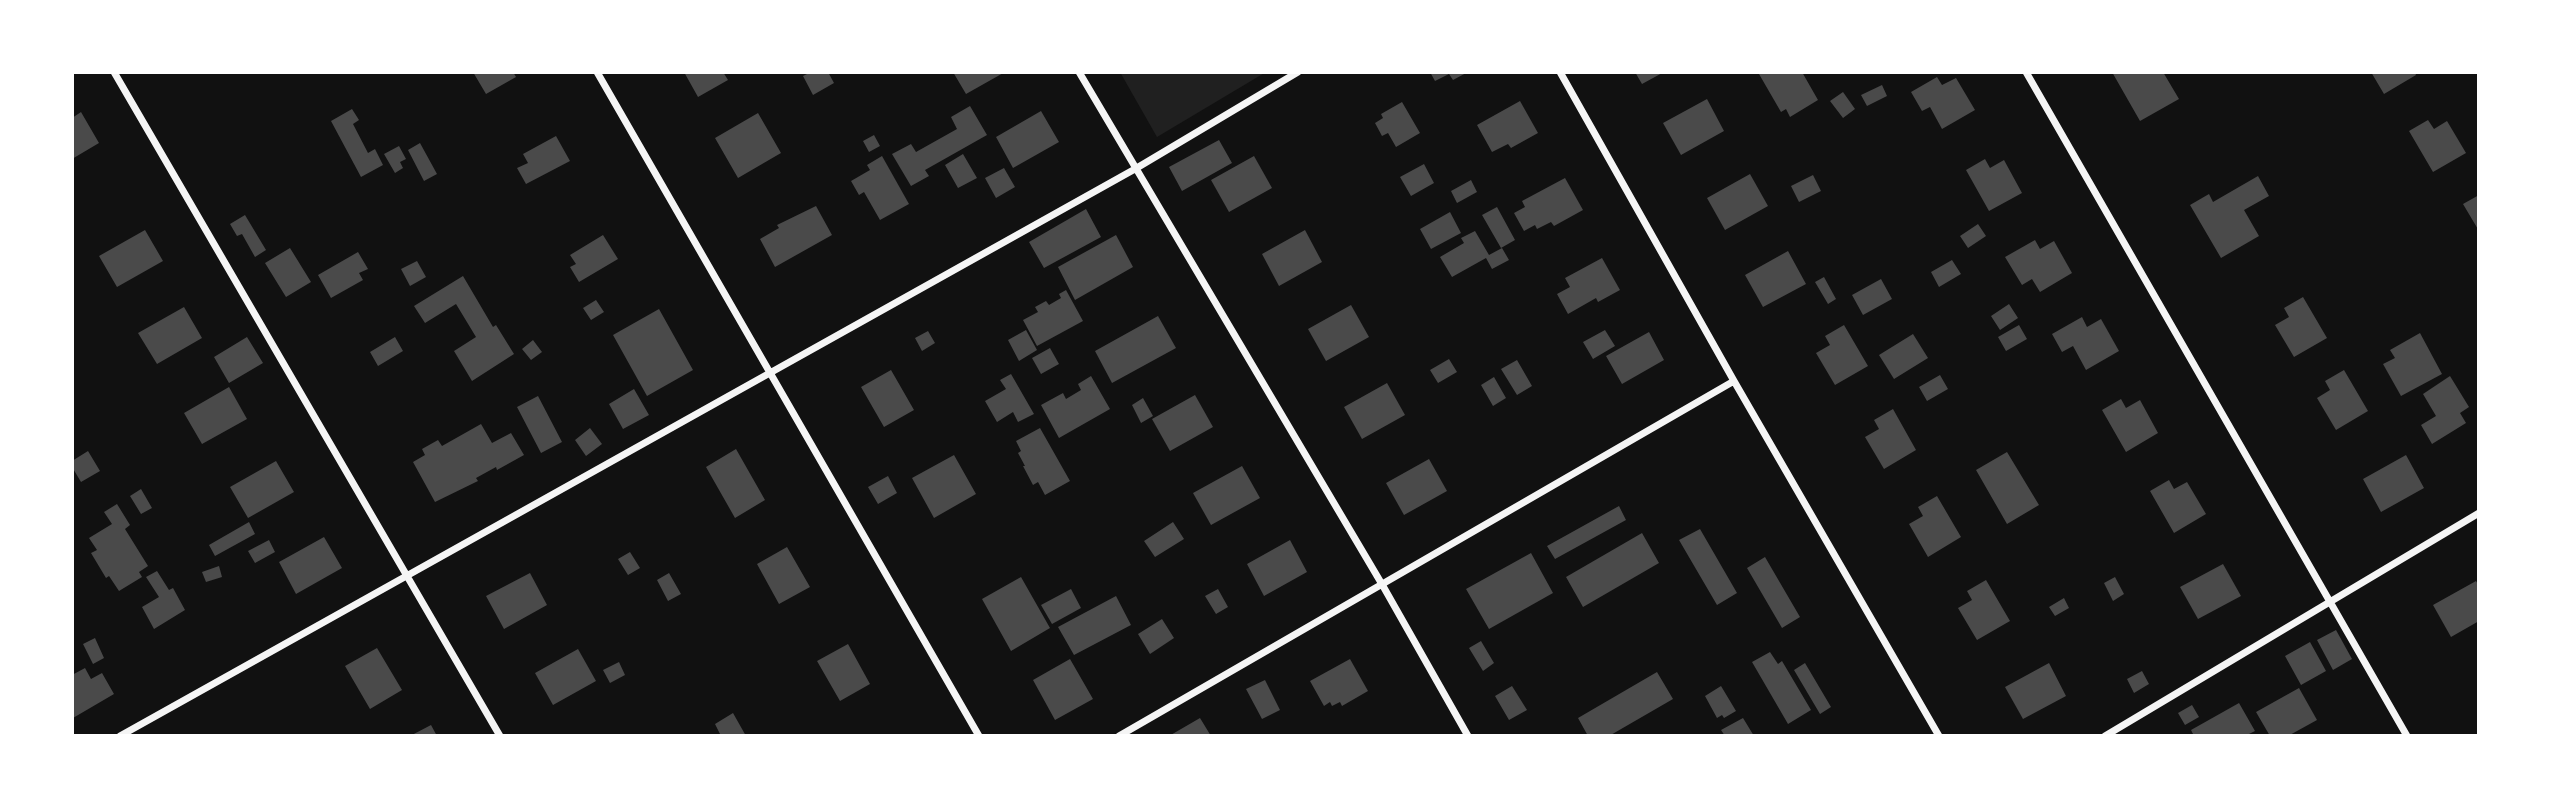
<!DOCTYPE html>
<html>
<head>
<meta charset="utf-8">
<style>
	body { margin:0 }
	#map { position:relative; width:2551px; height:808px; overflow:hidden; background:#111; font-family:Mulish,sans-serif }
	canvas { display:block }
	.frame { position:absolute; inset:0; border:74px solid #fff; pointer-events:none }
</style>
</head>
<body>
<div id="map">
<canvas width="2551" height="808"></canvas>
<div class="frame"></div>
</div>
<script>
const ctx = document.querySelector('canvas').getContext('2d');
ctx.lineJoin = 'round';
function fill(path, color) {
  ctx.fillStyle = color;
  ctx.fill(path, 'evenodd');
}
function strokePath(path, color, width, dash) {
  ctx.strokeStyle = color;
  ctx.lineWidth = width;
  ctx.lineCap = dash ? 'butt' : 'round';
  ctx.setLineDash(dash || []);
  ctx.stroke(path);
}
const green = new Path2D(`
	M1120 72H1266L1157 137Z`);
const building = new Path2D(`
	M473 72H513L516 77 486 94Z
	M684 72H723L728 80 698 97Z
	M811 72H828L834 83 813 95 803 76Z
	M953 72H1005L966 94Z
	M1430 72H1468L1453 80 1449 74 1435 81Z
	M1635 72H1664L1642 84Z
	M1763 72H1802L1818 100 1790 117 1786 109 1781 112 1759 74Z
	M2112 72H2163L2179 99 2140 121Z
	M2371 72H2415L2416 75 2384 94Z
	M1937 77 1942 85 1956 78 1975 110 1942 129 1930 107 1922 111 1911 92Z
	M1882 85 1887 96 1867 106 1861 95Z
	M1843 92 1855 109 1843 118 1830 101Z
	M1707 99 1724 131 1681 155 1663 123Z
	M1520 101 1538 133 1511 148 1508 144 1492 152 1477 125Z
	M1402 102 1420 133 1396 147 1388 133 1382 136 1375 123 1383 118 1381 114Z
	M970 106 987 135 925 170 929 176 911 186 892 154 911 144 916 152 957 129 951 117Z
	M352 109 359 120 353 124 368 153 375 149 383 165 361 177 331 121Z
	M1041 111 1059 142 1013 168 996 137Z
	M81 112 99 143 72 159V118Z
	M758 113 781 153 738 178 715 138Z
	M2428 120 2434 129 2447 121 2466 153 2433 172 2409 131Z
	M874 135 880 146 869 152 863 141Z
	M556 136 570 161 526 184 517 168 528 163 523 154Z
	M1219 140 1232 163 1182 191 1169 167Z
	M420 143 437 174 424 181 408 150Z
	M399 146 406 159 400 162 403 168 395 173 384 154Z
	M963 154 977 178 958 188 945 165Z
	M882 156 909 204 880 220 864 192 859 195 851 181 870 170 867 165Z
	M1254 156 1272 188 1229 212 1211 180Z
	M1985 159 1990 168 2004 160 2022 193 1989 211 1966 170Z
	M1424 164 1434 183 1411 196 1400 177Z
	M1004 168 1015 187 996 198 985 178Z
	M1750 174 1768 206 1725 230 1707 198Z
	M1813 175 1821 191 1799 202 1791 186Z
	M2258 176 2269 196 2244 210 2259 236 2221 258 2190 205 2209 194 2213 202Z
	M1565 178 1583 210 1554 226 1551 222 1537 229 1535 225 1524 231 1514 213 1525 207 1522 201Z
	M1471 180 1477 192 1457 203 1451 191Z
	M2479 195V231L2463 204Z
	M816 206 832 235 775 267 760 239 779 228 777 225Z
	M1497 207 1515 240 1501 248 1482 215Z
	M1086 209 1101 237 1044 268 1029 242Z
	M1450 212 1461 233 1431 249 1420 229Z
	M245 215 266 250 255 257 242 234 237 236 230 224Z
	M1978 224 1986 236 1968 248 1960 236Z
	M145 230 163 261 117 287 99 256Z
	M1305 230 1322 262 1279 286 1262 254Z
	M1475 231 1489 255 1502 248 1509 260 1492 269 1486 258 1452 277 1440 257 1464 243 1461 238Z
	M603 235 618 259 579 282 570 267 576 264 570 255Z
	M1116 235 1133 267 1075 300 1058 267Z
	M2035 240 2040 249 2054 241 2072 273 2040 292 2032 279 2022 285 2005 257Z
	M290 248 311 282 286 297 265 263Z
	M1788 251 1806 284 1763 307 1745 275Z
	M358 252 368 269 359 273 363 280 331 298 318 275Z
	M1602 258 1620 290 1598 302 1596 298 1568 314 1557 294 1570 287 1565 278Z
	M1952 260 1961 274 1939 287 1931 272Z
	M417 261 426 277 410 286 401 269Z
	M463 276 493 327 496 325 514 354 472 381 454 351 476 337 456 304 425 323 414 306Z
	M1824 277 1836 299 1828 304 1815 282Z
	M1881 279 1892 299 1863 315 1852 295Z
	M1066 290 1083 321 1037 346 1023 320 1038 312 1035 307 1046 301 1049 305 1061 298 1059 294Z
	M2303 297 2327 338 2294 357 2275 325 2289 317 2284 308Z
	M596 300 604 312 591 320 583 308Z
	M2009 304 2018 318 2000 330 1991 316Z
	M1351 305 1369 337 1326 361 1308 329Z
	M184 307 202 338 157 364 138 333Z
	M659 309 693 370 647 396 613 335Z
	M1158 316 1176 348 1112 383 1095 351Z
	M2082 317 2087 327 2101 319 2119 351 2086 370 2073 346 2062 352 2052 334Z
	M1844 325 1868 366 1835 385 1816 353 1830 345 1825 336Z
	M2019 325 2027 339 2006 351 1998 337Z
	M1026 330 1037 350 1019 361 1008 340Z
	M1605 330 1615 346 1593 359 1583 342Z
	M928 331 935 343 922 351 915 338Z
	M1649 332 1664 360 1622 384 1606 356Z
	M2420 333 2442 374 2401 396 2383 364 2395 358 2390 350Z
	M1913 334 1928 358 1894 379 1879 355Z
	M247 337 263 363 229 383 214 357Z
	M395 337 403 351 378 366 370 352Z
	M533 340 542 352 531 360 522 349Z
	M1050 348 1059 364 1041 374 1032 358Z
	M1449 359 1457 372 1438 383 1430 370Z
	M1517 360 1532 386 1517 395 1501 369Z
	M891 370 914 410 884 427 861 387Z
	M2344 370 2368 411 2336 430 2317 398 2330 390 2325 381Z
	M1011 374 1034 414 1018 422 1013 412 997 422 985 401 1006 389 1000 380Z
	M1940 375 1948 389 1927 401 1919 387Z
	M1091 376 1110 409 1059 438 1041 405 1063 393 1066 399 1081 390 1078 384Z
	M2450 376 2469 407 2460 413 2466 423 2432 444 2421 425 2436 416 2423 394Z
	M1494 377 1506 398 1493 406 1481 385Z
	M1387 383 1405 415 1362 439 1344 407Z
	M229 387 247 419 202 444 184 413Z
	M634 389 649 415 623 429 609 404Z
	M1195 395 1213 427 1170 451 1152 419Z
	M538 396 562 442 541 453 517 407Z
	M1143 398 1153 416 1141 423 1132 405Z
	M2121 399 2126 408 2140 400 2158 433 2126 452 2102 410Z
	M1893 409 1916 450 1884 469 1865 437 1879 429 1874 420Z
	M481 424 492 443 511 433 524 455 497 470 496 467 476 478 478 481 435 502 413 462 425 455 422 449 438 440 442 446Z
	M590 428 602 444 586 456 575 440Z
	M1040 428 1070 481 1045 495 1038 482 1033 485 1023 466H1025L1018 453 1021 451 1016 441Z
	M736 449 765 500 735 518 706 467Z
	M88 451 100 471 81 482 72 467V461Z
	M2007 452 2039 505 2007 524 1976 470Z
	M954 455 976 494 934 518 912 478Z
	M2406 455 2424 488 2381 512 2363 479Z
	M1429 459 1447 491 1404 515 1386 483Z
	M276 461 294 492 248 518 230 487Z
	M1242 466 1260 498 1211 525 1193 493Z
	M888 476 897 493 878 504 868 487Z
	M2169 480 2174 489 2187 482 2206 514 2174 533 2150 491Z
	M141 489 152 508 141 514 130 496Z
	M1937 496 1961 537 1928 557 1909 524 1923 516 1918 507Z
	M117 504 130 525 125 529 148 566 139 572 142 577 119 591 109 576 106 578 91 553 97 550 89 538 112 524 104 512Z
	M1619 506 1626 520 1555 559 1547 546Z
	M249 522 255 534 215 556 209 545Z
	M1173 522 1184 539 1155 557 1144 541Z
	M1700 529 1737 593 1717 605 1679 540Z
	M1642 533 1659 563 1583 607 1566 577Z
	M324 537 342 568 296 594 279 562Z
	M269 540 275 552 255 563 248 551Z
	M1290 540 1307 572 1264 596 1247 564Z
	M787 547 810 587 779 604 757 564Z
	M630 552 640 568 628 575 618 559Z
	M1531 553 1553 593 1489 629 1466 589Z
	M1765 557 1800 617 1782 628 1747 568Z
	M2223 564 2241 596 2198 619 2180 587Z
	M219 566 222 577 206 582 202 572Z
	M157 571 169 590 173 588 185 610 154 629 142 607 159 597 146 577Z
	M530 573 547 605 504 629 486 596Z
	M669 573 681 594 668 601 657 580Z
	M1021 577 1050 628 1011 651 982 599Z
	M2115 577 2124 594 2113 601 2104 583Z
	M1986 580 2010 621 1977 640 1958 608 1972 600 1967 591Z
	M2476 581 2479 586V621L2451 637 2433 605Z
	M1071 589 1081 608 1052 624 1041 605Z
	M1218 589 1228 607 1216 614 1205 596Z
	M1116 596 1131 625 1074 655 1058 627Z
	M2064 598 2069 608 2055 616 2049 607Z
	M1162 619 1174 638 1150 654 1138 634Z
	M2336 630 2352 659 2333 670 2317 640Z
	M95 638 104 658 93 664 83 644Z
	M1481 641 1494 663 1483 671 1469 648Z
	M2310 642 2326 671 2301 685 2285 656Z
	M848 644 870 684 840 701 817 661Z
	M377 648 402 690 370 709 345 666Z
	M578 649 596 681 553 705 535 673Z
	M1770 652 1778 664 1782 661 1811 710 1788 724 1752 662Z
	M1070 659 1093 699 1055 720 1033 680Z
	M1350 659 1368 691 1342 706 1340 702 1332 706 1330 702 1324 706 1310 681Z
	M619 662 625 675 610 683 603 670Z
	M1805 663 1831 707 1820 714 1794 670Z
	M2049 663 2066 696 2023 719 2005 687Z
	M85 668 91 679 102 673 114 694 73 718 72 675Z
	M2142 671 2149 684 2134 693 2127 679Z
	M1657 672 1673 699 1609 736H1588L1578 718Z
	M1265 680 1280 710 1262 719 1246 689Z
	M1512 686 1527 710 1509 720 1495 696Z
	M1721 686 1736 711 1724 718 1722 715 1717 718 1705 696Z
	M2299 688 2317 720 2288 736H2270L2256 712Z
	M2239 703 2255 731 2245 736H2194L2191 730Z
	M2192 705 2199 717 2185 725 2178 713Z
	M733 713 746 736H721L715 724Z
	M1200 718 1211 736H1169Z
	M1743 718 1754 736H1725L1721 730Z
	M431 725 437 736H410Z`);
const minor = new Path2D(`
	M114 72 500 736
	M597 72 979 736
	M1079 72 1383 586 1468 736
	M1560 72 1734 381 1939 736
	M2026 72 2407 736
	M120 736 1135 169 1298 72
	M1119 736 1734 381
	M2105 736 2479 513`);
fill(green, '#202020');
fill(building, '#4a4a4a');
strokePath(minor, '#f5f5f5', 7);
</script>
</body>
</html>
